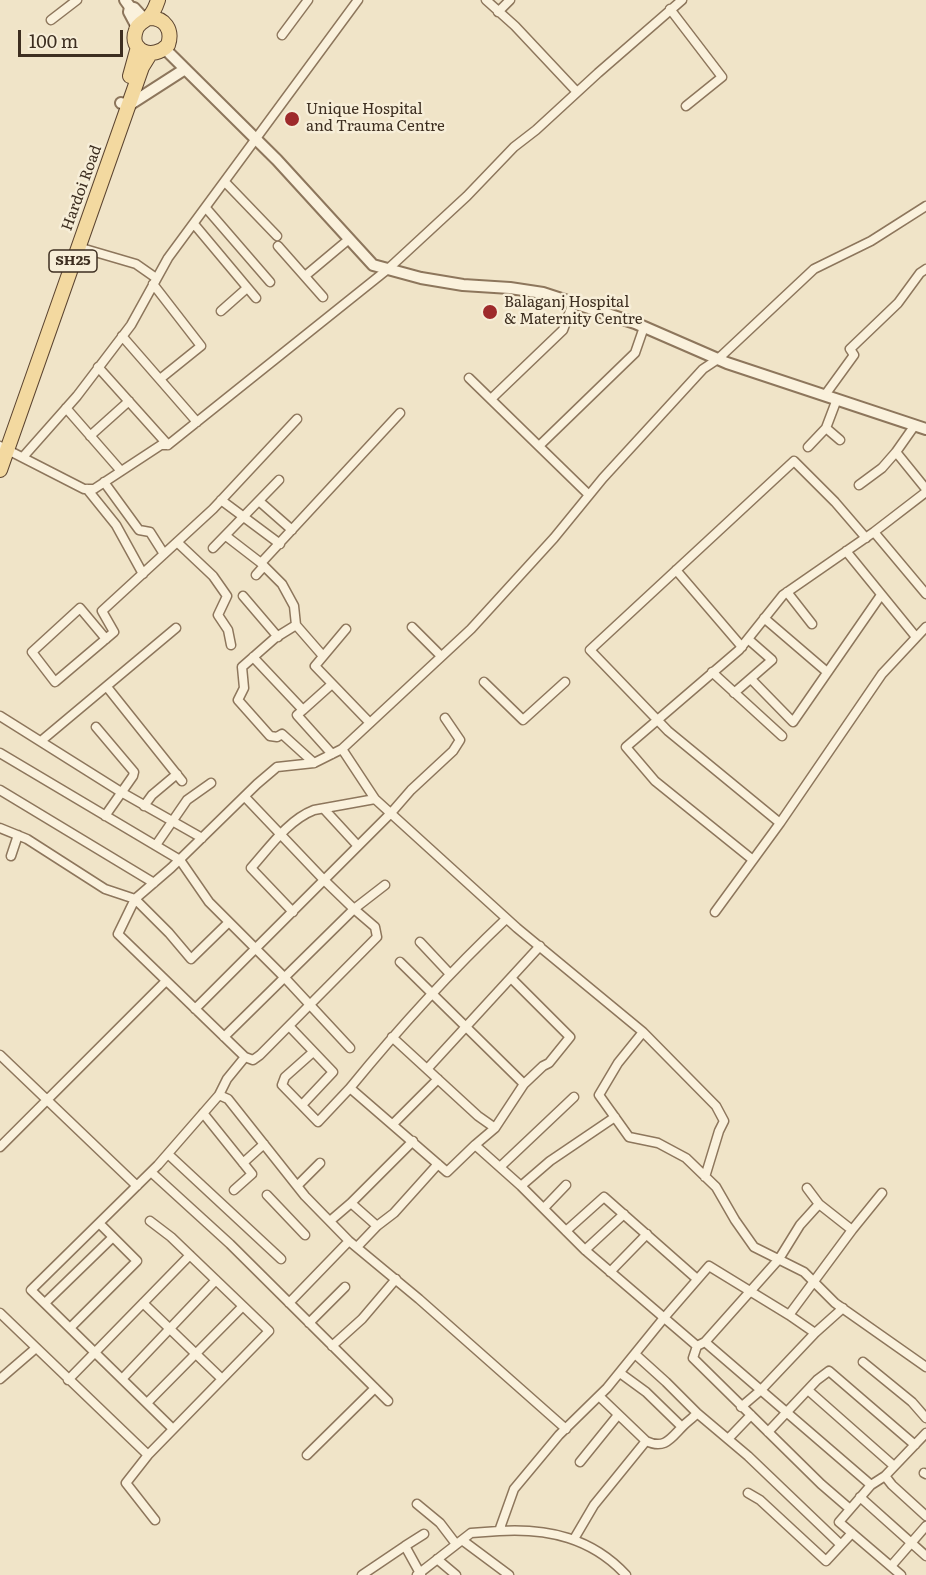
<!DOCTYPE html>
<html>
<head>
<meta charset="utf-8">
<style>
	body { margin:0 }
	#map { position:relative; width:926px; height:1575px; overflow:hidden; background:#f0e4c8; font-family:Literata,serif }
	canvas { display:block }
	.scale { position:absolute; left:18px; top:30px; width:105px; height:27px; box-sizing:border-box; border:3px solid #3d2e20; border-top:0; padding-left:8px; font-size:18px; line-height:21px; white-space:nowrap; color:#3d2e20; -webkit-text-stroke:4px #f7eed8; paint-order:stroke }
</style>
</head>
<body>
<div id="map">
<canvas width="926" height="1575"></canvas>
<div class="scale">100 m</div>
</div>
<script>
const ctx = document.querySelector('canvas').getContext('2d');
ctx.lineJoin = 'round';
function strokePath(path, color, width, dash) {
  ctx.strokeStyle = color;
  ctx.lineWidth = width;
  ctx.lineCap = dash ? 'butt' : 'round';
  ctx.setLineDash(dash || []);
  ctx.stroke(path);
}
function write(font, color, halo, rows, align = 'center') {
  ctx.font = font + ' Literata,serif';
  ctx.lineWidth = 5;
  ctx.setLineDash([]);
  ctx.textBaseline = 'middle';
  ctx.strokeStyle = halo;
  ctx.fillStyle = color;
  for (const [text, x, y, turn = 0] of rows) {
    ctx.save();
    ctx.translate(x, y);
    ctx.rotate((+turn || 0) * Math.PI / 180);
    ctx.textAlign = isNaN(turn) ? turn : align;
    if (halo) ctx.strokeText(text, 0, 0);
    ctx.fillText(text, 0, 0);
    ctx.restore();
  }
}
const minor = new Path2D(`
	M486 0 515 26 577 92
	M670 9 722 77 686 106
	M498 12 510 0
	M51 20 77 0
	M282 35 308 0
	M225 182 277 236
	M206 208 270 282
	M194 224 256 298
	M278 246 323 297
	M78 247 136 264 156 278
	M305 276 348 240
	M153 284 201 346 160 379
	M221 311 247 288
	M122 336 197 422
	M98 367 168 445
	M469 378 589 495
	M825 395 854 355 850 349 898 303 920 273 926 269
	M491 399 563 330 573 303
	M66 408 121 471
	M915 425 896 452 926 489
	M826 428 840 440
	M90 436 129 401
	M0 446 84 489H94L161 445H168L388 269 467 196 514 147 536 130 598 73 682 0
	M539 446 635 353 644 327
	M808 447 826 428 837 399
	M23 457 77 396 131 325 168 258 358 0
	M104 482 139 530 150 532 164 554
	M859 485 882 468 896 452
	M87 489 116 525 143 574
	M221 500 280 544
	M259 501 292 530
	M874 532 926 594
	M226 536 261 563 282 584 294 606 296 625 323 656
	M177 542 213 576 227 596 218 615 228 630 231 645
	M213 548 279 480
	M846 551 916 637
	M261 563 400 413
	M676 570 742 647
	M256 575 264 566
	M787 592 812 624
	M243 596 278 637
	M764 618 827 672
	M296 625 275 638 242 667 244 688 238 700 270 736 277 737 282 734 314 763
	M412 627 441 656
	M346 629 315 666 370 723
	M106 639 80 608 32 652 55 682 114 632 102 611 213 509 297 419
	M253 657 303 710 297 715 332 754
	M712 672 782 736
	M751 679 793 722 881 595
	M484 682 523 720 565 682
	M107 687 182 781
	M734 693 772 660 748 639
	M303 710 332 684
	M0 716 121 792 202 838
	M96 727 134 772 133 776 105 816
	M41 741 176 628
	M342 749 375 799 517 928 643 1032 716 1106 724 1121 719 1131 705 1177
	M0 753 180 860 209 902 285 978 350 1048
	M0 790 154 883
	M144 806 152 795 177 774
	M324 809 358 846
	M780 823 668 731 590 650 794 461 835 502 866 538
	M0 828 27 839 105 889 135 899 169 933 191 959 229 922
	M156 845 187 800 211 783
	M11 856 18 835
	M753 860 655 781 626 747 739 650 783 595 874 532 926 492
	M293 912 251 868C269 848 288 820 314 810L375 799
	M715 912 780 823 882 674 926 627
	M506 919C450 972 399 1028 350 1088L447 1172 475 1145 521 1186 585 1250 697 1346
	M420 942 450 974
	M400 962 524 1084
	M195 1009 324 880 245 797
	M290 1027 333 1072 302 1105
	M643 1032 618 1063 599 1095 629 1137 658 1143 686 1158 716 1187 735 1220 754 1247 804 1272 835 1303 926 1367
	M224 1037 354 909 324 880 391 813 411 790 453 751 460 740 445 718
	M392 1037 478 1116 495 1128
	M312 1053 285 1077 282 1085 318 1122 350 1088
	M0 1055 137 1186
	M245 1057 253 1060 260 1055 377 937 375 927 354 909 385 885
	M428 1068 540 946
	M219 1095 228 1099 305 1196 349 1241 419 1299 566 1429
	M203 1113 252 1174 234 1190
	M393 1124 438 1079
	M475 1145 495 1128 524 1084 543 1066 549 1063 570 1037 511 978
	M0 1147 166 981
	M168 1154 281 1259
	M243 1163 264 1144
	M500 1167 574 1097
	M151 1172 230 1244 388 1401
	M297 1186 320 1163
	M521 1186 550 1161 615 1117
	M267 1195 305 1235
	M351 1203 377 1226
	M819 1204 800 1225 779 1259 705 1342 697 1346 693 1358 821 1484 850 1509
	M544 1208 566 1185
	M150 1221 171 1237 269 1331 148 1455 126 1483 155 1520
	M330 1221 351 1203 413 1141
	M852 1230 882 1193
	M566 1231 604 1197 697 1279
	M357 1247 377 1226 394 1213 438 1164
	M585 1250 624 1214
	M610 1272 647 1234
	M45 1303 113 1237
	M143 1303 222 1379
	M289 1303 349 1241
	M0 1313 148 1455
	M789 1315 815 1333
	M309 1323 345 1287
	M70 1328 137 1261 100 1224
	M705 1342 871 1485 839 1522 901 1575
	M332 1346 362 1319 396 1279
	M635 1354 666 1382 697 1413 748 1456 840 1544
	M863 1362 912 1402 926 1418
	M620 1373 646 1392 682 1427
	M0 1379 36 1348
	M122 1379 216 1280
	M68 1380 190 1255
	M809 1391 894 1466
	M599 1396 646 1441C665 1450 671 1438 683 1426 688 1421 693 1418 697 1413
	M147 1403 243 1306
	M741 1407 761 1390 815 1333 843 1308
	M173 1429 31 1290 158 1165 219 1095 227 1079 245 1057 118 934 135 899 171 868 257 784 277 767 314 763 342 749 471 629 554 538 603 478 703 369 718 359 814 269 871 241 926 206
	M768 1432 817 1380 829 1371 915 1445
	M728 1439 751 1415
	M307 1455 375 1388
	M580 1462 618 1415
	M924 1473 926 1474
	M885 1476 892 1485 926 1516
	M871 1485 885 1476 926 1433
	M748 1493 760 1500 826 1561 852 1533
	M860 1497 926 1556
	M417 1504 440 1523 456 1544
	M499 1531C548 1528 592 1538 626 1575
	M574 1539 594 1505 646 1441
	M462 1540 509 1575
	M405 1546 424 1534
	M437 1559 456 1575
	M892 1565 926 1526
	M362 1575 405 1546 421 1575
	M417 1575 471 1533 499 1531 514 1489 559 1435 607 1388 663 1319 709 1266 789 1315 852 1230 819 1204 807 1188`);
const tertiary = new Path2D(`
	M125 0 130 7 134 8 145 20
	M130 7 129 12 137 27
	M165 49 277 160 373 265 421 278 463 285 510 288 543 293 635 323 727 363 926 429
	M121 103 129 105 185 69`);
const primary = new Path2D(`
	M148 18C165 17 173 30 168 45 153 61 128 51 136 30 138 23 144 22 149 17 153 13 156 6 158 0
	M130 76 138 47
	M0 470 142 67 150 54`);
const markers = [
	[292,119,8,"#9e2a2b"],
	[490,312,8,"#9e2a2b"]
];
const shields = [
	[73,261,48]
];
const shieldNames = [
	["SH25",73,261]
];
const poiNames = [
	["Unique Hospital",306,110],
	["and Trauma Centre",306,127],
	["Balaganj Hospital",504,303],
	["& Maternity Centre",504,320]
];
const streetNames = [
	["Hardoi Road",82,188,-70]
];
strokePath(minor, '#8d765c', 11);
strokePath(tertiary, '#8d765c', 14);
strokePath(primary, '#5b4430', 16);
strokePath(minor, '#faf1dc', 8);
strokePath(tertiary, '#faf1dc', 10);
strokePath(primary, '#f3d9a0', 14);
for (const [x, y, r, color] of markers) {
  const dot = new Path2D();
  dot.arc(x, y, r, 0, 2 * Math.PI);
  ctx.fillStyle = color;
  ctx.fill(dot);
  strokePath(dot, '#f7eed8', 2);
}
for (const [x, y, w] of shields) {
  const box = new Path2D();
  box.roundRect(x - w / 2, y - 11, w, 22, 4.5);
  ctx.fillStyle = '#f7eed8';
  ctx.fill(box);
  strokePath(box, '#3d2e20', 1.5);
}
write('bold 14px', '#3d2e20', null, shieldNames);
write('15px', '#3d2e20', '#f7eed8', poiNames, 'left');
write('15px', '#3d2e20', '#f7eed8', streetNames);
</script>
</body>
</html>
